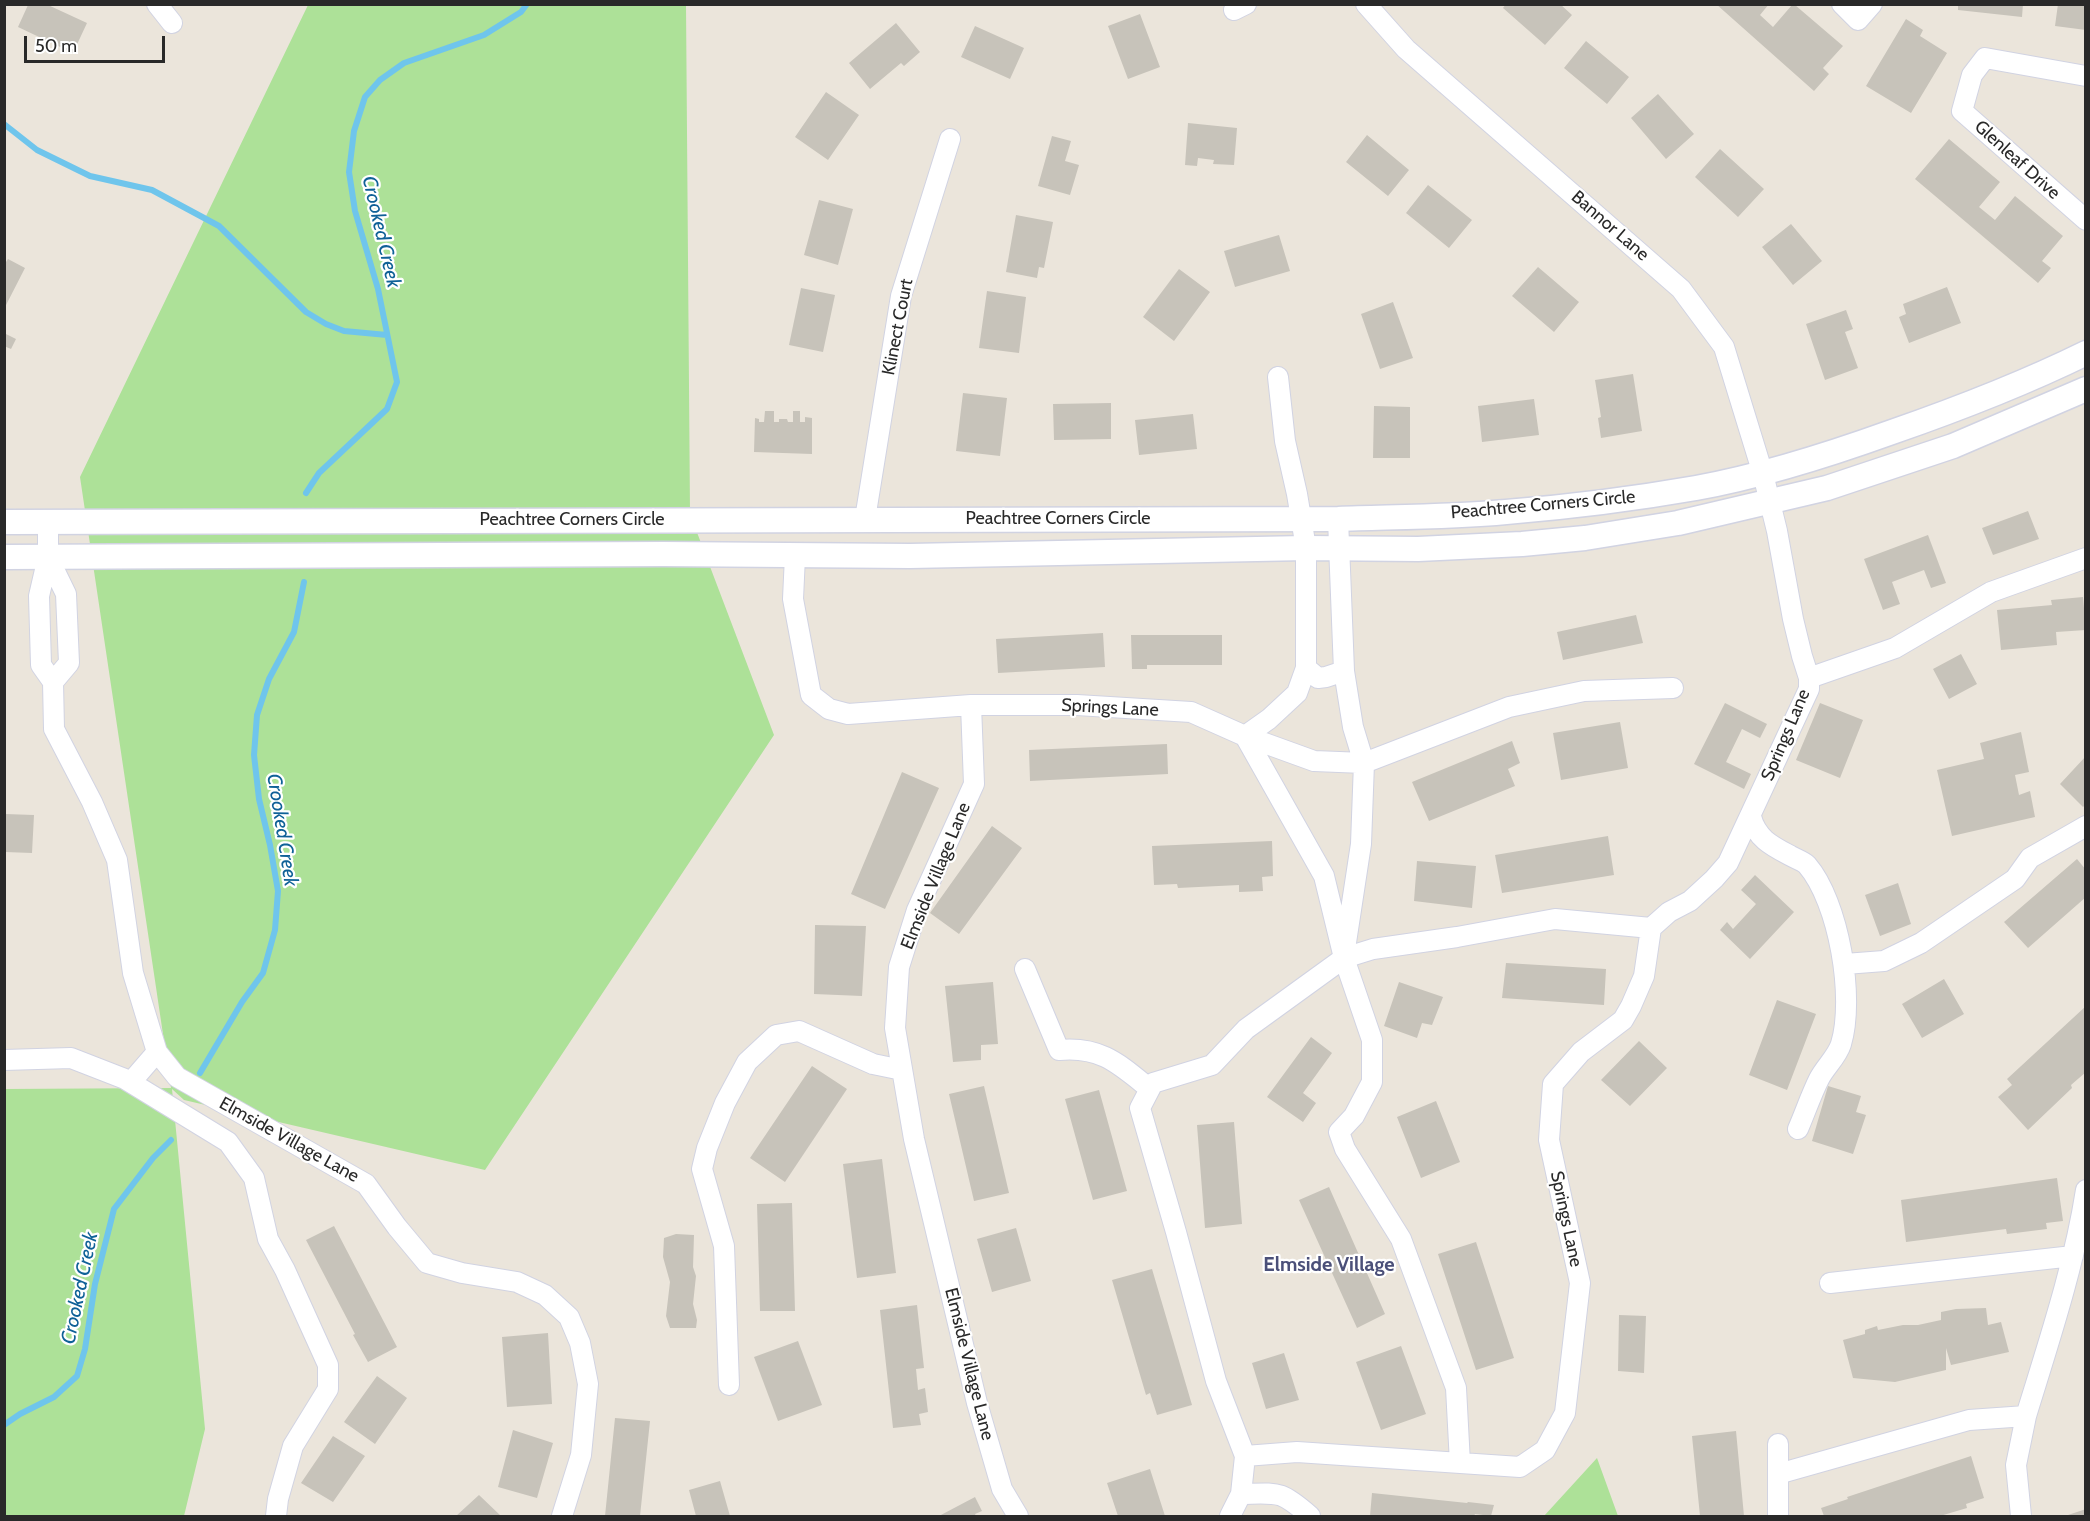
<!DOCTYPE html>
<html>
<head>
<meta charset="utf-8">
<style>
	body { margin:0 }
	#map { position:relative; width:2090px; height:1521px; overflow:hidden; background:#ebe5db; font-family:Cabin,sans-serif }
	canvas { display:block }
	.frame { position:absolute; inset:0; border:6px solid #292929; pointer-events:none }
	.scale { position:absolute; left:24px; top:36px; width:141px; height:27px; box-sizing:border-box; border:3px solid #292929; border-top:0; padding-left:8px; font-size:18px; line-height:21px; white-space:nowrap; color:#292929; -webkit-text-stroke:4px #fff; paint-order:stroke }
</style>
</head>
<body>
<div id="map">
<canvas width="2090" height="1521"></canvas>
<div class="frame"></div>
<div class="scale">50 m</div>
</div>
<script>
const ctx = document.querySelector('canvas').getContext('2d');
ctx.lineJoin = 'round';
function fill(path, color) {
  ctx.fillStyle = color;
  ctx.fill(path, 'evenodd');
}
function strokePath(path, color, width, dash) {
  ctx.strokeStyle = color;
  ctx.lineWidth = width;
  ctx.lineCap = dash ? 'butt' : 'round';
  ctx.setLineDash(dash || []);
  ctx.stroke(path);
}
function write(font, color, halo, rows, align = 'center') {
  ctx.font = font + ' Cabin,sans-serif';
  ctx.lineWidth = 4.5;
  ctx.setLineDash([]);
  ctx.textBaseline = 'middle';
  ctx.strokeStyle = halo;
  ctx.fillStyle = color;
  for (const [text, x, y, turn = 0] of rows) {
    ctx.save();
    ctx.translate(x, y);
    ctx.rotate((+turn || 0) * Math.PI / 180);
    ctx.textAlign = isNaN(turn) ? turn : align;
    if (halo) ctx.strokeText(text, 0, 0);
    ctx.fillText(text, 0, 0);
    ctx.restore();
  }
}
const green = new Path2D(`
	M308 5H686L690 514 774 735 485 1170 184 1100 172 1089 205 1429 184 1516H5L4 1089 171 1088 80 477Z
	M1597 1458 1618 1516H1544Z`);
const stream = new Path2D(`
	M4 124 37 150 90 176 152 190 219 226 306 312 326 324 344 331 387 335
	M306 493 319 473 387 409 397 382 378 289 355 211 349 172 354 131 365 97 380 80 404 63 484 35 521 12 527 4
	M200 1073 242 1002 263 973 275 930 278 891 270 845 259 799 254 755 257 715 269 679 294 632 304 582
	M4 1425 20 1414 54 1397 77 1376 85 1349 95 1284 114 1209 153 1158 171 1140`);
const building = new Path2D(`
	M1506 4H1560L1572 15 1545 45 1503 8Z
	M1716 4H1769L1760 15 1773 27 1792 5H1795L1843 46 1823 68 1829 74 1814 91Z
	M1958 4H2023L2022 17 1958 10Z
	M2058 4H2086V30L2055 26Z
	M28 5H48L87 23 73 53 18 27Z
	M1140 14 1160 67 1128 79 1108 26Z
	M1906 19 1923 30 1920 36 1947 53 1911 113 1866 86Z
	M896 23 920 52 904 66 901 63 870 89 849 63Z
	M975 26 1024 48 1010 79 961 57Z
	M1586 41 1629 77 1607 104 1564 68Z
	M826 92 859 115 828 160 795 137Z
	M1658 94 1694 134 1666 159 1631 118Z
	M1188 123 1237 128 1234 165 1213 164 1214 160 1198 158 1197 166 1185 165Z
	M1367 135 1409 170 1388 196 1346 162Z
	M1052 136 1071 141 1065 161 1079 165 1070 195 1038 186Z
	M1949 139 2000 182 1979 207 1995 220 2015 196 2063 236 2042 261 2051 268 2038 283 1915 179Z
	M1720 149 1764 189 1738 217 1695 177Z
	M1428 185 1472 220 1449 248 1406 213Z
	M819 200 853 209 838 265 804 255Z
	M1016 215 1053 222 1044 268 1039 267 1037 278 1006 272Z
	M1791 224 1822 261 1793 285 1762 247Z
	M1279 235 1290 271 1235 287 1224 251Z
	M8 259 25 268 4 309V265Z
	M1538 267 1579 302 1554 332 1512 296Z
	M1179 269 1210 292 1174 341 1143 317Z
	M1947 287 1961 323 1909 343 1899 317 1906 314 1903 304Z
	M801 288 835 295 823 352 789 345Z
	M987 291 1026 297 1019 353 979 348Z
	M1393 302 1413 358 1380 369 1361 314Z
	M1846 310 1853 329 1845 332 1858 368 1825 380 1806 324Z
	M4 333 16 339 11 349 4 346Z
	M1633 374 1642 431 1601 438 1598 418 1601 417 1595 380Z
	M963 393 1007 398 1000 456 956 451Z
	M1534 399 1539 435 1482 442 1478 406Z
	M1111 403V439L1054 440 1053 404Z
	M1374 406 1410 407V458H1373Z
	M765 411H774V422H779V419H787L788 422H793V411H800V422H805V417L812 418V454L754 452 755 418 759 419V422H764Z
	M1193 414 1197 449 1139 455 1135 420Z
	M2028 511 2039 539 1993 555 1982 528Z
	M1928 535 1946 583 1931 588 1924 570 1892 582 1900 604 1883 610 1864 559Z
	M2083 597 2086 630 2056 632 2057 645 2001 650 1997 610 2052 605 2051 600Z
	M1636 615 1643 643 1563 660 1557 632Z
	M1103 633 1105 667 998 673 996 639Z
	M1131 635H1222V665H1147V669H1132Z
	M1961 654 1977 684 1949 699 1933 669Z
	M1725 703 1767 724 1760 738 1742 729 1726 762 1751 774 1744 789 1694 764Z
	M1820 703 1863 720 1840 778 1796 760Z
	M1620 722 1628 768 1561 780 1553 733Z
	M2021 732 2029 772 2015 775 2019 795 2030 791 2035 817 1952 836 1937 770 1984 759 1980 743Z
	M1512 741 1520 763 1508 769 1515 786 1429 821 1412 782Z
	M1167 744 1168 774 1030 781 1029 750Z
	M2086 756V804L2083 807 2060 784Z
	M902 772 939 788 885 909 851 894Z
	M5 814 34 815 32 853 5 852Z
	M992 826 1022 848 959 934 930 913Z
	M1608 836 1614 875 1502 893 1495 855Z
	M1272 841 1273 876 1262 877 1263 891 1239 892V885L1178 888 1177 884 1154 885 1152 846Z
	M2077 859 2086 870V897L2028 948 2004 922Z
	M1417 861 1476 866 1472 908 1414 901Z
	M1755 875 1794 912 1750 959 1720 930 1727 922 1733 929 1756 904 1741 890Z
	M1898 883 1911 924 1880 936 1865 895Z
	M815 925 866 926 862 996 814 994Z
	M1506 963 1606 969 1604 1005 1502 998Z
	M1944 979 1964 1014 1922 1038 1902 1004Z
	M993 982 998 1044 981 1045V1060L953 1062 945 986Z
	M1399 982 1443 997 1432 1025 1422 1023 1417 1038 1384 1026Z
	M1777 1000 1816 1014 1787 1090 1749 1075Z
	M2086 1006V1072L2071 1085 2072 1088 2028 1130 1998 1097 2012 1085 2007 1079Z
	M1311 1037 1332 1053 1303 1093 1316 1103 1303 1122 1267 1097Z
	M1639 1041 1667 1068 1630 1106 1601 1080Z
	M812 1066 847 1089 785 1182 750 1158Z
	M984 1086 1009 1193 974 1201 949 1094Z
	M1828 1086 1861 1096 1856 1112 1866 1115 1853 1154 1812 1141Z
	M1099 1090 1127 1191 1093 1200 1065 1099Z
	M1436 1101 1460 1162 1421 1178 1397 1117Z
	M1234 1122 1242 1224 1205 1228 1197 1125Z
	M882 1159 896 1273 857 1278 843 1164Z
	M2057 1178 2063 1221 2046 1223 2047 1229 2007 1234 2006 1229 1906 1242 1901 1200Z
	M1329 1187 1385 1314 1357 1328 1299 1200Z
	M792 1203 795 1311H760L757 1204Z
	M334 1226 397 1347 368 1362 353 1335 355 1334 306 1240Z
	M1016 1228 1031 1281 992 1292 977 1239Z
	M676 1234 694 1235 693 1267 696 1276 693 1304 697 1320 696 1328H670L666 1316 670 1282 663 1257 664 1238Z
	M1476 1242 1514 1358 1476 1370 1438 1254Z
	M1152 1269 1192 1405 1157 1415 1150 1393 1146 1395 1112 1280Z
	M917 1305 924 1368 916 1369 918 1390 925 1388 928 1412 919 1414 921 1425 893 1428 880 1310Z
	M1986 1308 1988 1325 2001 1322 2009 1352 1951 1365 1946 1348V1370L1895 1382 1853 1378 1843 1340 1865 1334V1330L1877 1326 1878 1330 1903 1325H1918L1941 1320V1312L1956 1309Z
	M1619 1315 1646 1316 1644 1373 1618 1371Z
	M548 1333 552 1404 507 1407 502 1337Z
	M798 1341 822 1405 778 1421 754 1357Z
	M1401 1346 1426 1414 1381 1430 1356 1362Z
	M1284 1353 1299 1400 1266 1409 1252 1363Z
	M377 1376 407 1398 375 1444 344 1422Z
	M615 1418 650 1421 640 1516H605Z
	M513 1430 553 1443 537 1498 498 1487Z
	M1736 1431 1744 1516H1700L1692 1436Z
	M333 1436 365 1456 333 1502 301 1483Z
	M1971 1456 1984 1498 1966 1504 1967 1508 1940 1516H1824L1821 1508 1848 1499 1847 1497Z
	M1150 1469 1165 1516H1118L1107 1483Z
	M720 1481 730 1516H696L689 1490Z
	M1372 1493 1467 1503 1468 1502 1494 1505 1491 1516 1475 1514 1474 1516H1370Z
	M479 1495 501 1516H456Z
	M975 1497 982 1511 975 1514 976 1516H939Z
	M2086 1509V1516H2065Z`);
const minor = new Path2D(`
	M157 4 172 23
	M1842 4 1858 20 1872 4
	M1234 10 1246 4
	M2086 76 1985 58 1972 75 1962 111 2086 220
	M1278 377 1285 441 1297 494 1306 548V668L1297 693 1269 719 1245 736 1324 876 1344 958 1372 1040V1082L1354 1116 1339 1132 1345 1149 1401 1239 1456 1388 1460 1463
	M865 519 901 296 950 139
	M1338 519 1344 671 1353 727 1364 763 1361 844 1345 949
	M48 522V557L39 596 41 665 53 682 54 729 92 802 117 860 133 973 157 1052 177 1077 366 1184 397 1227 427 1263 462 1273 517 1282 545 1295 569 1317 580 1343 588 1384 581 1455 562 1516
	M795 556 793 599 811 695 829 709 848 714 971 705 974 784 917 910 899 967 895 1028 914 1139 977 1403 1002 1489 1018 1516
	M48 557 66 594 69 663 53 682
	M1306 668 1318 678 1326 677 1344 671
	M1809 678 1895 648 1991 592 2086 558
	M971 705H1077L1191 712 1245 736 1314 761 1364 763 1509 707 1584 691 1673 688
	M1751 817C1757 839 1772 846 1791 856 1796 859 1803 861 1807 865 1839 902 1855 998 1841 1044 1837 1057 1825 1067 1819 1079 1811 1095 1805 1113 1798 1129
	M1845 964 1884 961 1921 943 2015 879 2030 858 2086 826
	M1025 969 1059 1050C1101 1046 1119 1064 1150 1089
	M4 1060 71 1058 125 1079 228 1142 254 1178 268 1239 285 1270 328 1365V1389L293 1446 278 1499 276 1516
	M131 1082 157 1052
	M1830 1283 2073 1256
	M729 1385 724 1246 702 1169 707 1148 725 1103 747 1062 776 1035 799 1031 873 1064 902 1070
	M2026 1416C2049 1341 2074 1267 2086 1190
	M1778 1444V1516
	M1245 1456 1297 1452 1520 1467 1545 1450 1565 1413 1580 1283 1549 1140 1553 1084 1581 1052 1623 1020 1631 1006 1644 976 1651 928 1669 912 1690 901 1714 879 1728 863 1809 689V678L1802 656 1793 619 1777 531 1763 474 1724 347 1681 289 1406 49 1366 4
	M1778 1474 1969 1420 2026 1416 2016 1465 2021 1516
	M1241 1494C1279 1493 1280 1490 1310 1516
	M1230 1516 1241 1494 1245 1456 1216 1381 1176 1232 1140 1108 1153 1083 1212 1065 1246 1029 1344 958 1373 949 1457 937 1555 919 1651 928`);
const tertiary = new Path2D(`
	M4 522 1338 519C1394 517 1451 517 1506 512 1569 507 1633 499 1696 488 1763 476 1828 455 1892 432 1958 409 2023 384 2086 353
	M4 557 663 554 910 556 1306 548 1418 549 1522 544 1585 538 1678 523 1827 488 1953 446 2086 389`);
const streetNames = [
	["Glenleaf Drive",2017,160,42],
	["Bannor Lane",1610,226,41],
	["Klinect Court",898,327,-79],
	["Peachtree Corners Circle",1543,505,-5],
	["Peachtree Corners Circle",1058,519],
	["Peachtree Corners Circle",572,520],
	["Springs Lane",1110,708,3],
	["Springs Lane",1786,735,-67],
	["Elmside Village Lane",936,876,-68],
	["Elmside Village Lane",289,1140,29],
	["Springs Lane",1566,1219,78],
	["Elmside Village Lane",969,1364,76]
];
const waterNames = [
	["Crooked Creek",381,232,77],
	["Crooked Creek",282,830,81],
	["Crooked Creek",80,1288,-78]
];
const neighbourhoodNames = [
	["Elmside Village",1329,1265]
];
fill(green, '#ade198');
strokePath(stream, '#6fc5ec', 6);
fill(building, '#c7c3ba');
strokePath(minor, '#d1d3e2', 22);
strokePath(tertiary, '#d1d3e2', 27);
strokePath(minor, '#fff', 20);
strokePath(tertiary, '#fff', 24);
write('18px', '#292929', '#fff', streetNames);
write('italic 20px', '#0f6197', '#fff', waterNames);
write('bold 20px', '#4b5079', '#fff', neighbourhoodNames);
</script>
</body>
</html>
